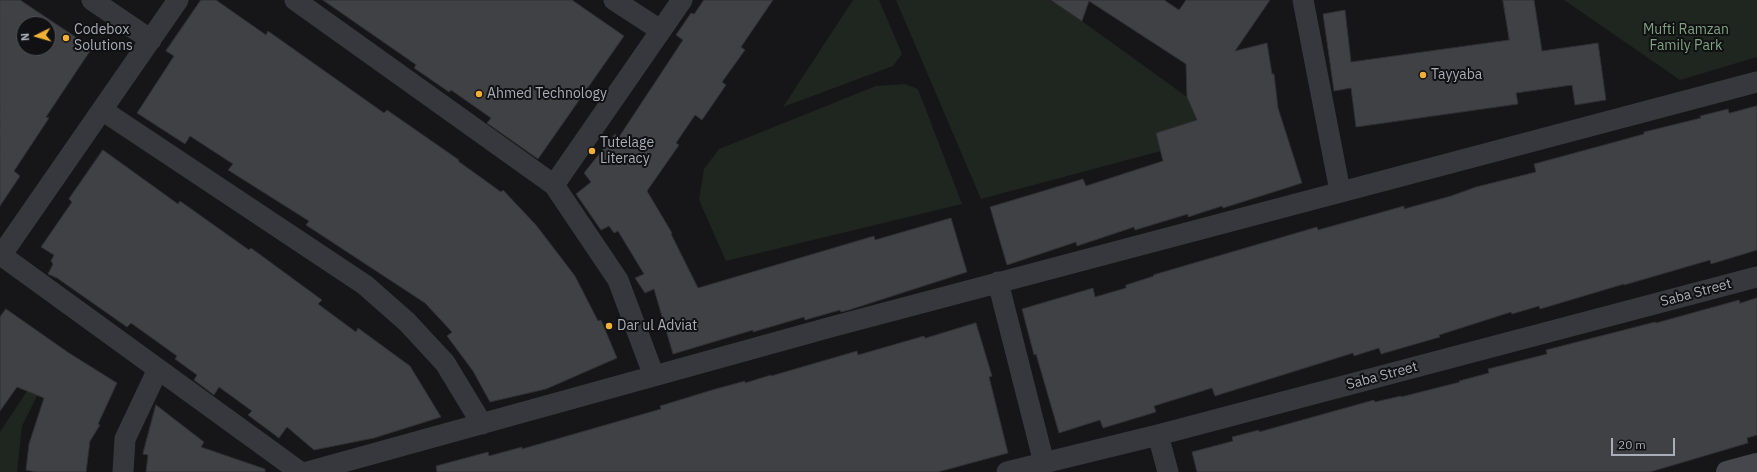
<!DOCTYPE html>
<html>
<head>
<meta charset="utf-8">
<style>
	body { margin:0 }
	#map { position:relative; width:1757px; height:472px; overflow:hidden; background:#161618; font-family:"IBM Plex Sans",sans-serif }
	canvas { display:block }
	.north { position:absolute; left:16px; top:16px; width:40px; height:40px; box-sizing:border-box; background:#111113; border:1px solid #4d4f55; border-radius:50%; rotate:265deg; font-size:11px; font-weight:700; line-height:16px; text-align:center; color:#a8adb8 }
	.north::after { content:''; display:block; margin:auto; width:14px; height:18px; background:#f2b134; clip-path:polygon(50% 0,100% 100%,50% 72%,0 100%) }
	.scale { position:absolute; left:1611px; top:438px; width:64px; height:18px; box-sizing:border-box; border:2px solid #a8adb8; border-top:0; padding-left:5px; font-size:12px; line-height:14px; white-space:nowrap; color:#a8adb8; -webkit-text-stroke:3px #111113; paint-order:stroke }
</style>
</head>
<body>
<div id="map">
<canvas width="1757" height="472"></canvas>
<div class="north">N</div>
<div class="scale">20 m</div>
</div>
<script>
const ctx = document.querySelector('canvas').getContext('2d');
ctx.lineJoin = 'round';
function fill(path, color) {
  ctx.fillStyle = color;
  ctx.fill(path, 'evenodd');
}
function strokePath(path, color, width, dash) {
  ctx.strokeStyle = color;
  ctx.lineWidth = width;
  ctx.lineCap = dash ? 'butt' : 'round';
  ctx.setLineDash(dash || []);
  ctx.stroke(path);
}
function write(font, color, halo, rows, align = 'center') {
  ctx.font = font + ' "IBM Plex Sans",sans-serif';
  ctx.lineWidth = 4;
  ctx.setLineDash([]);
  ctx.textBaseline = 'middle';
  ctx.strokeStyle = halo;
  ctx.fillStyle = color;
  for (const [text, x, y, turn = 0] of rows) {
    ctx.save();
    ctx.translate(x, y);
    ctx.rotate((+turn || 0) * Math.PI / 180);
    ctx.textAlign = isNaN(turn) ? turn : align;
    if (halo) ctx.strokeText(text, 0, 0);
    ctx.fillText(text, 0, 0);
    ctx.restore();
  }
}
const green = new Path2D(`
	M853 0H879L902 54 893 66 783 107Z
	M896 0H1050L1082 21 1187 97 1197 120 1156 133 1161 151 981 199Z
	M1564 0H1757V57L1680 80Z
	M905 84 918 89 962 204 726 261 699 200 704 169 719 149 876 86Z
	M52 353 41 388 22 426 17 472H0V432Z`);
const building = new Path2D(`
	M0 0H20L92 48 46 117 49 118 14 171 20 176 0 206ZM24 24H48V48H24Z
	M201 0H216L266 35 268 31 384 113 387 110 459 160 458 161 501 192 503 190 536 225 575 276 598 321 601 320 617 358 546 389 490 402 473 371 447 336 452 332 425 303 306 225 309 221 228 170 233 164 190 136 185 144 137 113 174 56 166 51Z
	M323 0H572L624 36 538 159 487 123 491 118 451 90 449 92 414 68 416 65Z
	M704 0H773L741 47 745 50 722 82 726 85 702 120 695 115 676 143 679 145 647 191 672 233 671 234 698 288 874 236 875 240 951 218 967 272 849 310 841 312 840 310 805 320 804 317 753 332V330L673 354 654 289 645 293 635 278 644 274 618 231 614 233 609 226 601 230 576 194 591 182 584 173 615 134 619 137 683 40 676 35 691 13 694 14Z
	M1051 0H1164L1179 10 1186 0H1270L1235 51 1267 43 1272 74H1274L1278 108 1302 183 1223 208 1222 206 1188 217V214L1135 230 1134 227 1077 246 1076 242 1007 265 990 207 1083 179 1086 186 1163 161 1156 133 1197 120 1187 97 1186 64 1089 1 1082 21Z
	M1503 0H1534L1542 51 1598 43 1606 100 1575 105 1572 85 1516 93 1518 104 1356 127 1351 88 1334 91 1323 14 1345 10 1351 62 1509 40Z
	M1757 106V250L1711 264 1710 260 1624 285V284L1540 309 1539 306 1512 314 1511 312 1439 335 1440 337 1381 354 1379 348 1354 356 1353 353 1215 396 1212 388 1154 406 1156 412 1103 428 1100 420 1059 433 1036 354 1034 355 1022 309 1093 288 1095 297 1126 288V285L1154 276 1153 275 1317 227 1318 230 1404 206V209L1451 196 1476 187 1536 172 1534 164 1615 142 1644 134V132L1701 118 1700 116 1728 109 1729 113Z
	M103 150 178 204 180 201 249 250 251 248 322 300 318 304 356 332 358 328 410 366 441 417 374 438 314 450 287 427 279 438 248 415 252 411 219 387 214 395 194 380 197 375 175 359 177 356 131 323 127 327 57 278 48 274 53 264 51 261 54 255 41 247 72 202 69 199Z
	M1757 298V435L1747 438 1748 443 1650 472H1197L1192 452 1233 441 1232 437 1259 430V432L1374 400 1375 402 1401 396V397L1460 382 1459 381 1489 373 1488 369 1547 354 1546 350 1655 322 1656 323 1739 300 1740 303Z
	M6 309 69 353 117 383 98 424 100 425 90 441 86 472H36L26 470 29 444 44 398 17 387 0 411V317Z
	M976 323 992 376 989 377 1008 453 938 472H437L436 466 488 452 489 456 522 447V449L661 409 660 406 712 390 745 381V383L771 375V376L857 351 858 355 924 336 925 338Z
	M156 405 204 442 201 447 265 469V472H146L148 455 143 454Z`);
const street = new Path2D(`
	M92 0 151 40
	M295 0 554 185 618 280 654 376
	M614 0 660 30
	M1303 0 1340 191
	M102 110 365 285 407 322 445 363 482 424
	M554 185 682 0
	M1 255 300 472
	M0 257 178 0
	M998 282 1044 463
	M1158 435 1168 472
	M123 472 125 439 158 369
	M307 472 831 327 1757 82
	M1007 472 1158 435 1757 277`);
const secondary = new Path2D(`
	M1727 472 1757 464`);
const markers = [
	[66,38,4,"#f2b134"],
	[1423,75,4,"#f2b134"],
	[479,94,4,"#f2b134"],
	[592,151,4,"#f2b134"],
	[609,326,4,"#f2b134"]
];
const poiNames = [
	["Codebox",74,30],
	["Solutions",74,46],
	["Tayyaba",1431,75],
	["Ahmed Technology",487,94],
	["Tutelage",600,143],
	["Literacy",600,159],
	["Dar ul Adviat",617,326]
];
const parkNames = [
	["Mufti Ramzan",1686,30],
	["Family Park",1686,46]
];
const streetNames = [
	["Saba Street",1696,293,-15],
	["Saba Street",1382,376,-15]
];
fill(green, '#1e261f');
fill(building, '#404145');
strokePath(building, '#303034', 1);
strokePath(street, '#37383d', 21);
strokePath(secondary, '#45474d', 22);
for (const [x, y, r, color] of markers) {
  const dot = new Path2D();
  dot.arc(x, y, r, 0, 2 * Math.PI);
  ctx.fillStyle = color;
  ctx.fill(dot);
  strokePath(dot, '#111113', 1.5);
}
write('14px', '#a8adb8', '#111113', poiNames, 'left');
write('14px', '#7fa381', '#111113', parkNames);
write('14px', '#a8adb8', '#111113', streetNames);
</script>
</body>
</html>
